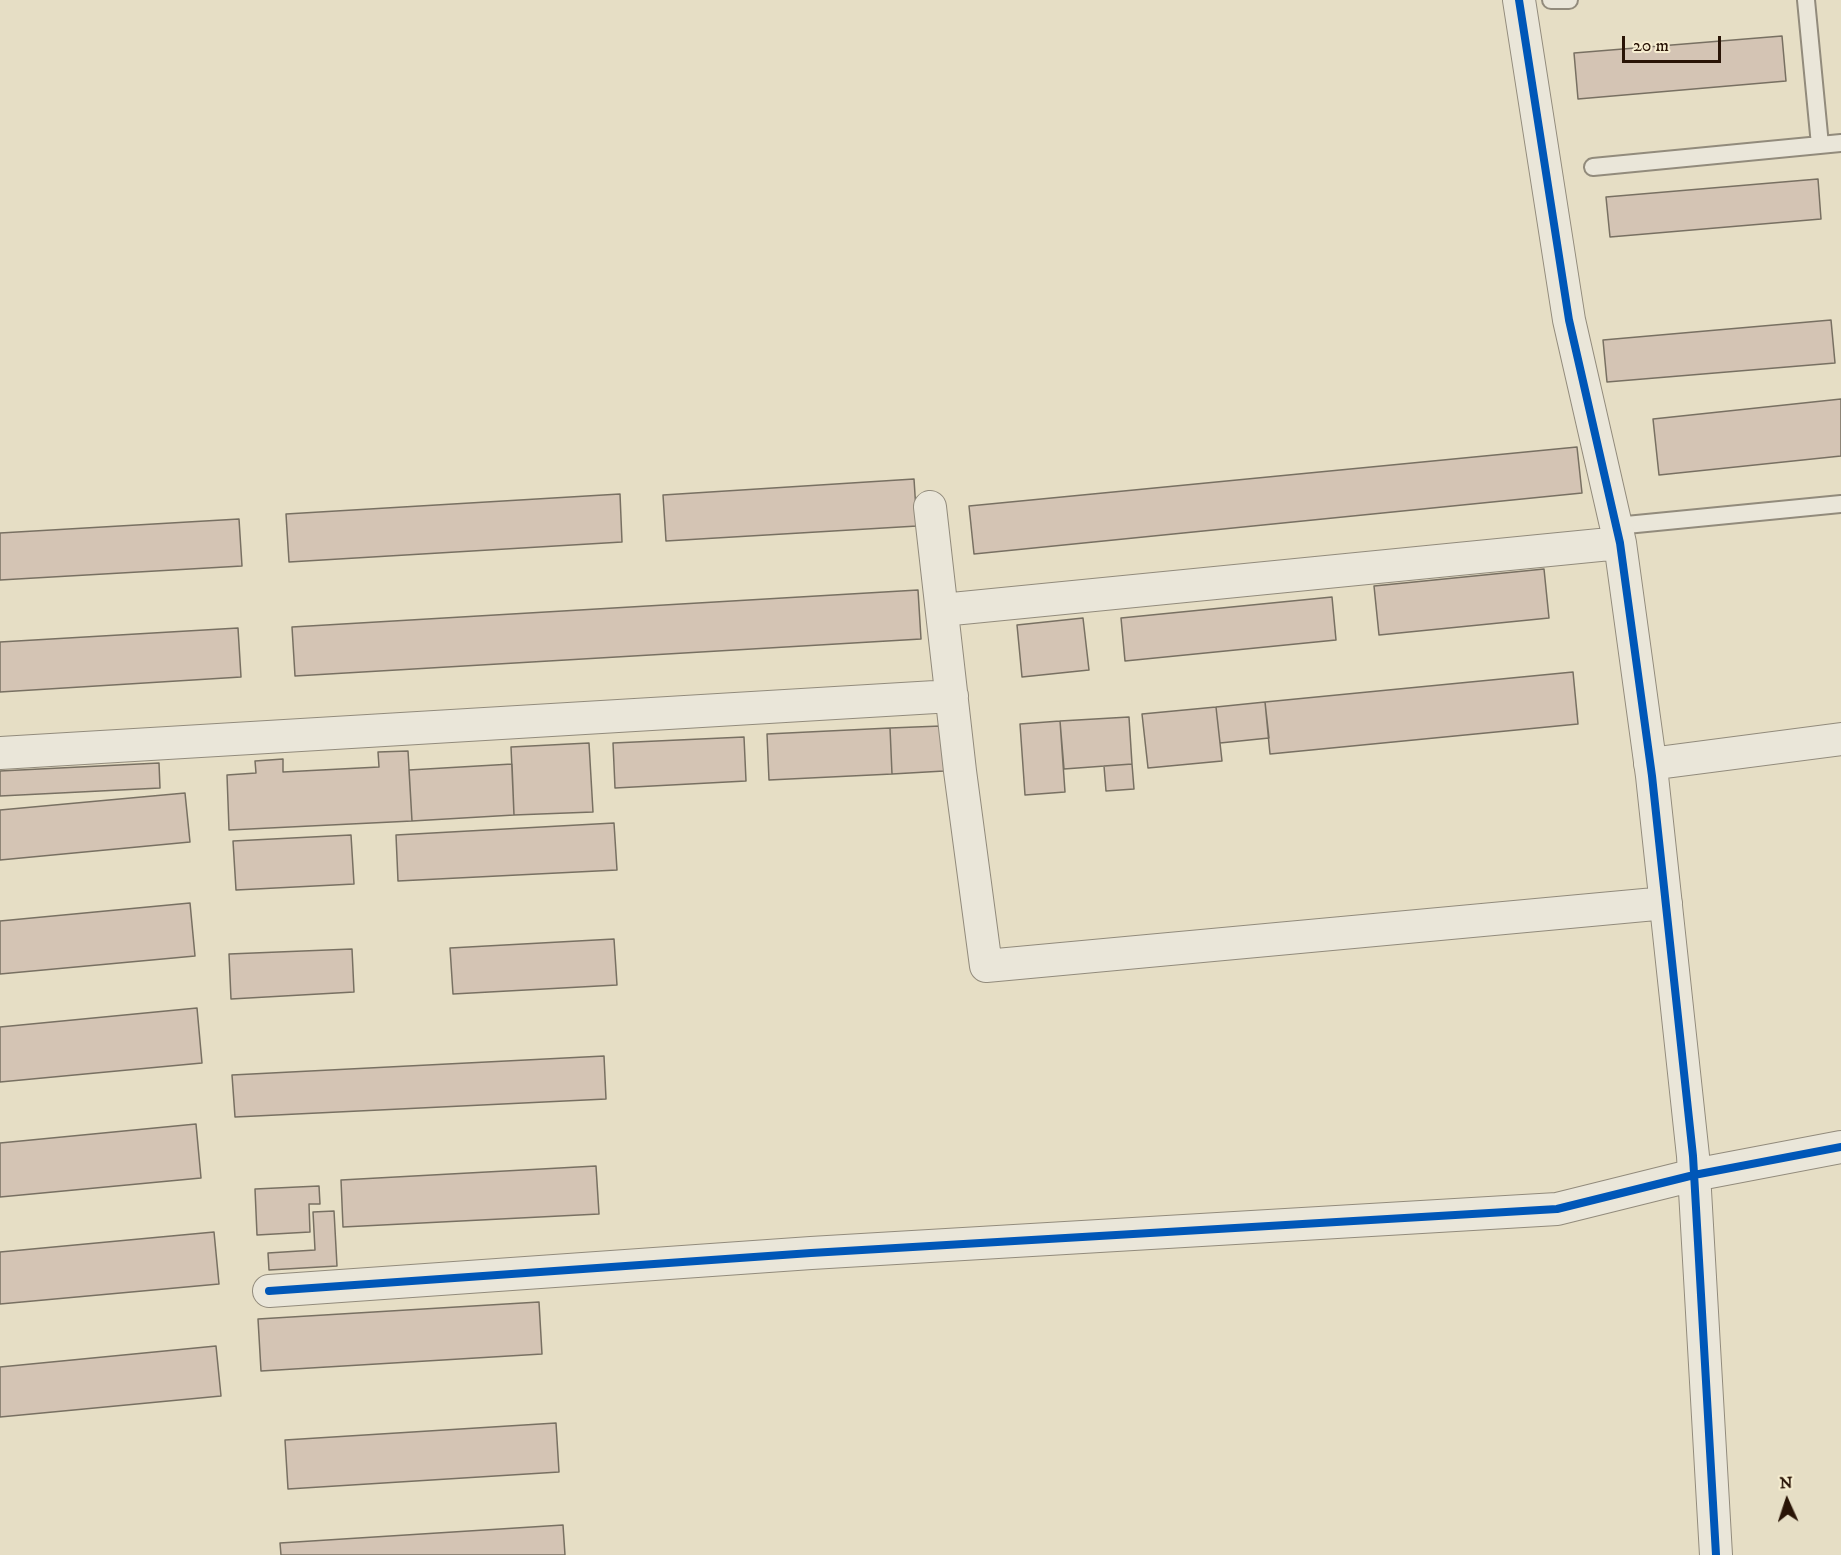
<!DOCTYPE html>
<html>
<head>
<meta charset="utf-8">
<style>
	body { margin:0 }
	#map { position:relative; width:1841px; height:1555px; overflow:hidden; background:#e6dec5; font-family:"IM FELL DW Pica",serif }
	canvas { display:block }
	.north { position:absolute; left:1757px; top:1471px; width:60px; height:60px; -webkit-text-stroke:4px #f7eed1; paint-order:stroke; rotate:357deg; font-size:16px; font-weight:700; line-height:24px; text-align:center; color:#291406 }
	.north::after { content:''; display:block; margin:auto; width:21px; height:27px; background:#291406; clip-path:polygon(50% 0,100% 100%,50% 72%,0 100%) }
	.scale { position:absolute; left:1622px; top:36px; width:99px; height:27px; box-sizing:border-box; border:3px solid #291406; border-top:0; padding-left:8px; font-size:18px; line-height:21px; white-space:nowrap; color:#291406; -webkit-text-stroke:4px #f7eed1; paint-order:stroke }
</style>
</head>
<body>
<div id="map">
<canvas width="1841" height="1555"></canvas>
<div class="north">N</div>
<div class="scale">20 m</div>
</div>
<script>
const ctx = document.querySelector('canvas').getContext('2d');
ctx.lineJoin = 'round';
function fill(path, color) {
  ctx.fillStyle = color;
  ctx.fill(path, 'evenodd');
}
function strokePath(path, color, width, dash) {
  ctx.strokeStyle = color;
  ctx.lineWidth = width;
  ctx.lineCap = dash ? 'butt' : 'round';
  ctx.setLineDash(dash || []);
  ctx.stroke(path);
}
const building = new Path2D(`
	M1782 36 1786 81 1578 99 1574 53Z
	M1818 179 1821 219 1610 237 1606 197Z
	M1831 320 1835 363 1607 382 1603 340Z
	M1841 399V456L1659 475 1653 419Z
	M1577 447 1582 493 974 554 969 506Z
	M914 479 917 526 666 541 663 495Z
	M620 494 622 542 289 562 286 514Z
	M239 519 242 566 0 580V533Z
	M1544 569 1549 618 1379 635 1374 586Z
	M918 590 921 639 295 676 292 627Z
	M1332 597 1336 640 1125 661 1121 618Z
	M1083 618 1089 670 1022 677 1017 625Z
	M238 628 241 677 0 692V642Z
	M1573 672 1578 724 1270 754 1265 702Z
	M1265 702 1269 738 1220 743 1216 707Z
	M1216 707 1222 761 1148 768 1142 714Z
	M1129 717 1132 764 1064 769 1060 721Z
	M1060 721 1065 792 1025 795 1020 724Z
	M941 726 944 771 892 774 890 728Z
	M890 728 892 774 769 780 767 734Z
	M744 737 746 781 615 788 613 743Z
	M589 743 593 812 514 815 511 747Z
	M408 751 412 821 229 830 227 775 256 773 255 761 283 759V772L379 767 378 752Z
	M159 763 160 788 0 796V771Z
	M512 764 514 815 412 821 409 770Z
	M1132 764 1134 789 1106 791 1104 766Z
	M185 793 190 842 0 860V810Z
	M614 823 617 870 398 881 396 835Z
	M351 835 354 884 236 890 233 841Z
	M190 903 195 956 0 974V921Z
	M614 939 617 985 453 994 450 948Z
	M352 949 354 992 231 999 229 954Z
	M197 1008 202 1063 0 1082V1027Z
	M604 1056 606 1099 235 1117 232 1075Z
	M196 1124 201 1178 0 1197V1143Z
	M596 1166 599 1214 343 1227 341 1180Z
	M319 1186 320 1204H309L310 1232 257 1235 255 1189Z
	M334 1211 337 1266 269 1270 268 1253 315 1250 313 1212Z
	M214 1232 219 1284 0 1304V1252Z
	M539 1302 542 1354 261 1371 258 1319Z
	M216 1346 221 1396 0 1417V1367Z
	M556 1423 559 1472 288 1489 285 1440Z
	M563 1525 565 1555H281L280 1543Z`);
const service = new Path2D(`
	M1551 0H1569
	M1806 0 1820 145
	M1593 167 1841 143
	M1616 526 1841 504`);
const minor = new Path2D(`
	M1519 0 1569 320 1620 543 1652 776 1693 1156 1716 1555
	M930 507 960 771 986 966 1666 903
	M942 610 1620 543
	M0 753 952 696
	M1650 764 1841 739
	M269 1291 811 1253 1557 1209 1694 1175 1841 1147`);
const cycleway = new Path2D(`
	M1519 0 1569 320 1620 543 1652 776 1693 1156 1716 1555
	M269 1291 811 1253 1557 1209 1694 1175 1841 1147`);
fill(building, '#d4c4b4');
strokePath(building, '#787062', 1.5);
strokePath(service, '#928b7c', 20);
strokePath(minor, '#928b7c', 34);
strokePath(service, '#eae6d9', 16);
strokePath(minor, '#eae6d9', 32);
strokePath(cycleway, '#0057b8', 8);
</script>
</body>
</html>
